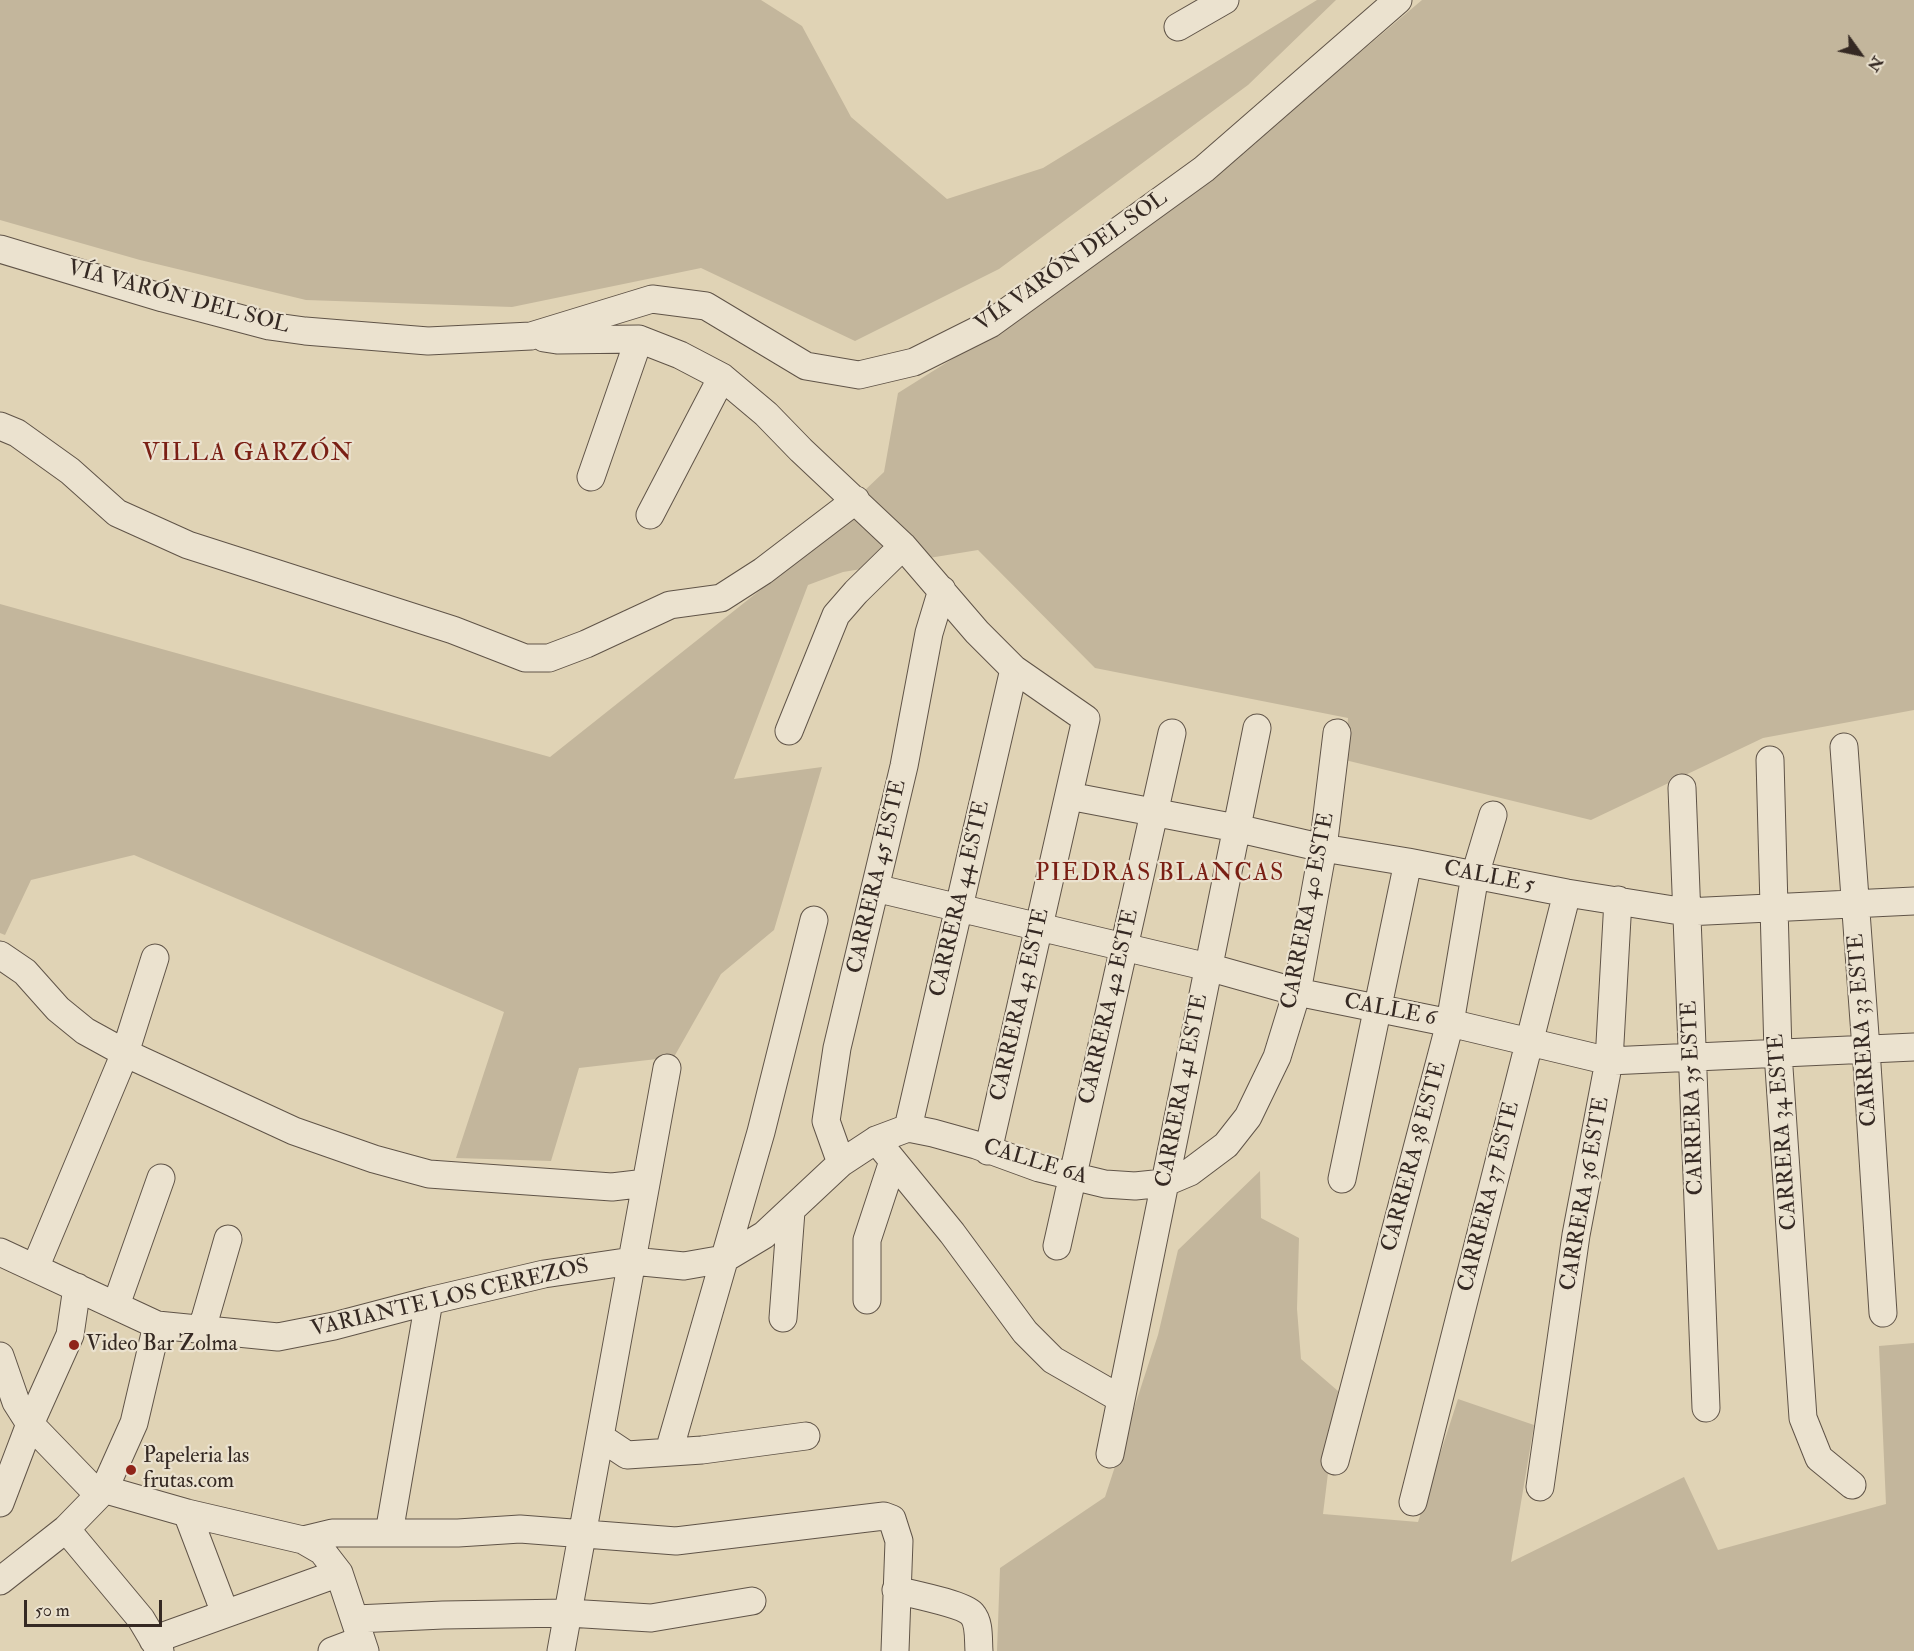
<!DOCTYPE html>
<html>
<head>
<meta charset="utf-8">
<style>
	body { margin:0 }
	#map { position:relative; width:1914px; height:1651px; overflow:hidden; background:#e0d3b5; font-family:"IM FELL Double Pica",serif }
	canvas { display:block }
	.north { position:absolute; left:1830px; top:24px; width:60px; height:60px; -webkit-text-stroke:4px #ebe2cf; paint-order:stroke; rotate:123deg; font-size:16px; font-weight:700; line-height:24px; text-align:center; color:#352923 }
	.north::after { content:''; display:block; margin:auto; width:21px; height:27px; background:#352923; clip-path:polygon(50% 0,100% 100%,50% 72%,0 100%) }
	.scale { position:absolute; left:24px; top:1600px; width:138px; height:27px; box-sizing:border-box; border:3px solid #352923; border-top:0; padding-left:8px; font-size:18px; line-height:21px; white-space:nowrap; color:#352923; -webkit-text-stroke:4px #ebe2cf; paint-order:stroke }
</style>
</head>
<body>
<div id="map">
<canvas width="1914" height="1651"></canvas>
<div class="north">N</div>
<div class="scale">50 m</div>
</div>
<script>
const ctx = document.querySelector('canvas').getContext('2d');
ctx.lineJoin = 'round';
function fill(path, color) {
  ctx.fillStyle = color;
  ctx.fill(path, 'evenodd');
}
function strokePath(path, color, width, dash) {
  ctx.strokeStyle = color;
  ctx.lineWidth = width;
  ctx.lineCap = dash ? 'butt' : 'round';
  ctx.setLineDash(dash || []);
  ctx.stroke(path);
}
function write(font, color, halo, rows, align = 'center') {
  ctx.font = font + ' "IM FELL Double Pica",serif';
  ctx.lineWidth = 4.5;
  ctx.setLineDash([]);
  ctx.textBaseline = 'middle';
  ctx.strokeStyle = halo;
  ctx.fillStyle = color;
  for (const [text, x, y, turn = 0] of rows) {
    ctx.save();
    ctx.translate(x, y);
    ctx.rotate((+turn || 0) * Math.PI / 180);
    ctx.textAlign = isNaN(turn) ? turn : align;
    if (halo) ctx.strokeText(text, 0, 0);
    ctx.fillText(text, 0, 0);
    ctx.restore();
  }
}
const green = new Path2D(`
	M0 0H761L802 26 851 117 947 199 1043 168 1317 0H1336L1248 85 999 269 855 341 701 268 512 307 306 300 140 260 0 220Z
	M1422 0H1914V710L1763 738 1591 820 1345 760 1348 718 1095 668 978 550 843 572 808 585 734 779 822 767 774 930 721 974 674 1057 579 1068 551 1161 456 1158 504 1012 134 855 31 880 5 935 0 933V604L550 757 759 591 884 472 898 393 973 346 1206 183Z
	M1260 1171 1261 1218 1299 1238 1297 1309 1301 1359 1338 1391 1323 1514 1418 1522 1458 1399 1534 1425 1511 1562 1684 1477 1718 1550 1886 1504 1879 1346 1914 1343V1651H997L1000 1568 1105 1497 1158 1335 1178 1250Z`);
const minor = new Path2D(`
	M1178 27 1225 0
	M0 249 163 298 269 326 305 331 428 341 531 336 652 299 706 306 806 366 859 375 914 362 990 324 1204 169 1398 0
	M544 338 557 340 639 339 680 355 722 377 766 414 801 450 903 546 977 632 1014 669 1086 719 988 1151
	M0 426 17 433 70 471 117 513 188 545 453 630 525 658H549L586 644 670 605 721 598 763 571 856 500
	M591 477 639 339
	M650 515 722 377
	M789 731 836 615 856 592 903 546
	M1844 747 1866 1049 1883 1313
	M1770 760 1778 1053 1803 1418 1819 1458 1852 1485
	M1682 788 1706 1408
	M1069 796 1236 828 1323 848 1408 862 1567 893 1686 912 1914 901
	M875 888 1208 967 1297 992 1450 1023 1609 1061 1914 1047
	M0 955 25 972 58 1009 85 1031 125 1053 294 1131 374 1159 429 1174 612 1187 646 1183
	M908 1128 1014 669
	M876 1140 952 1233 1025 1332 1053 1360 1121 1399
	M841 1163 826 1121 837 1048 904 766 929 633 942 590
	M1342 1179 1408 862
	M1057 1246 1172 733
	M0 1252 157 1325 278 1337 334 1326 429 1301 544 1274 632 1261 684 1266 724 1259 764 1235 841 1163 876 1140 908 1128 933 1133 976 1145 1039 1168 1105 1184 1135 1186 1164 1183 1190 1172 1226 1145 1248 1117 1277 1057 1297 992 1323 848 1337 733
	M35 1268 125 1053 155 958
	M867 1300V1240L893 1161
	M116 1305 161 1178
	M783 1318 791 1211
	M202 1329 228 1239
	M0 1356 16 1402 30 1424 89 1485 187 1513 303 1540 322 1551 339 1573 365 1651
	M600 1437 627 1455 702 1450 806 1436
	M669 1451 761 1132 814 920
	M1110 1454 1257 728
	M1335 1461 1450 1023 1475 875 1493 815
	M1540 1487 1576 1235 1609 1061 1618 900
	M1413 1502 1567 893
	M0 1503 30 1424 70 1335 77 1287
	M187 1513 225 1613
	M66 1529 141 1619 160 1651
	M389 1533 429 1301
	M303 1540 332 1533H458L520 1529 676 1541 884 1516 892 1519 899 1541 895 1651
	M0 1581 66 1529 104 1490 134 1423 157 1325
	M896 1590C912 1594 963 1604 972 1614 980 1623 978 1640 979 1651
	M356 1619 443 1615 568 1613 651 1618 752 1601
	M153 1640 339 1573
	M332 1651 361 1640
	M561 1651 667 1068`);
const markers = [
	[74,1345,6,"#8f2418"],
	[131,1470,6,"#8f2418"]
];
const streetNames = [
	["VÍA VARÓN DEL SOL",1072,262,-35],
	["VÍA VARÓN DEL SOL",178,298,15],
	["CARRERA 45 ESTE",878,877,-77],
	["CALLE 5",1489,878,11],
	["CARRERA 44 ESTE",961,899,-77],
	["CARRERA 40 ESTE",1309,911,-79],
	["CARRERA 43 ESTE",1021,1005,-77],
	["CARRERA 42 ESTE",1110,1007,-77],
	["CALLE 6",1390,1011,11],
	["CARRERA 33 ESTE",1864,1030,-94],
	["CARRERA 41 ESTE",1183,1091,-79],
	["CARRERA 35 ESTE",1694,1098,-92],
	["CARRERA 34 ESTE",1784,1132,-94],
	["CARRERA 38 ESTE",1415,1157,-75],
	["CALLE 6A",1035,1163,17],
	["CARRERA 36 ESTE",1586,1194,-80],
	["CARRERA 37 ESTE",1490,1197,-76],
	["VARIANTE LOS CEREZOS",450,1299,-13]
];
const poiNames = [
	["Video Bar Zolma",86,1345],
	["Papeleria las",143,1457],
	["frutas.com",143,1482]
];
const neighbourhoodNames = [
	["VILLA GARZÓN",248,455],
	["PIEDRAS BLANCAS",1160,875]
];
fill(green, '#c3b69c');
strokePath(minor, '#605448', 29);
strokePath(minor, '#ebe2cf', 27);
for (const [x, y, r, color] of markers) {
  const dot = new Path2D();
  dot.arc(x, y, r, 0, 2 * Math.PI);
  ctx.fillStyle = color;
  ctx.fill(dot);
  strokePath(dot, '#ebe2cf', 2);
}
write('22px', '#352923', '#ebe2cf', streetNames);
write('22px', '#352923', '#ebe2cf', poiNames, 'left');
ctx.letterSpacing = '1.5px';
write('24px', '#7a1f14', '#ebe2cf', neighbourhoodNames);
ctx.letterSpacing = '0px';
</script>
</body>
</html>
